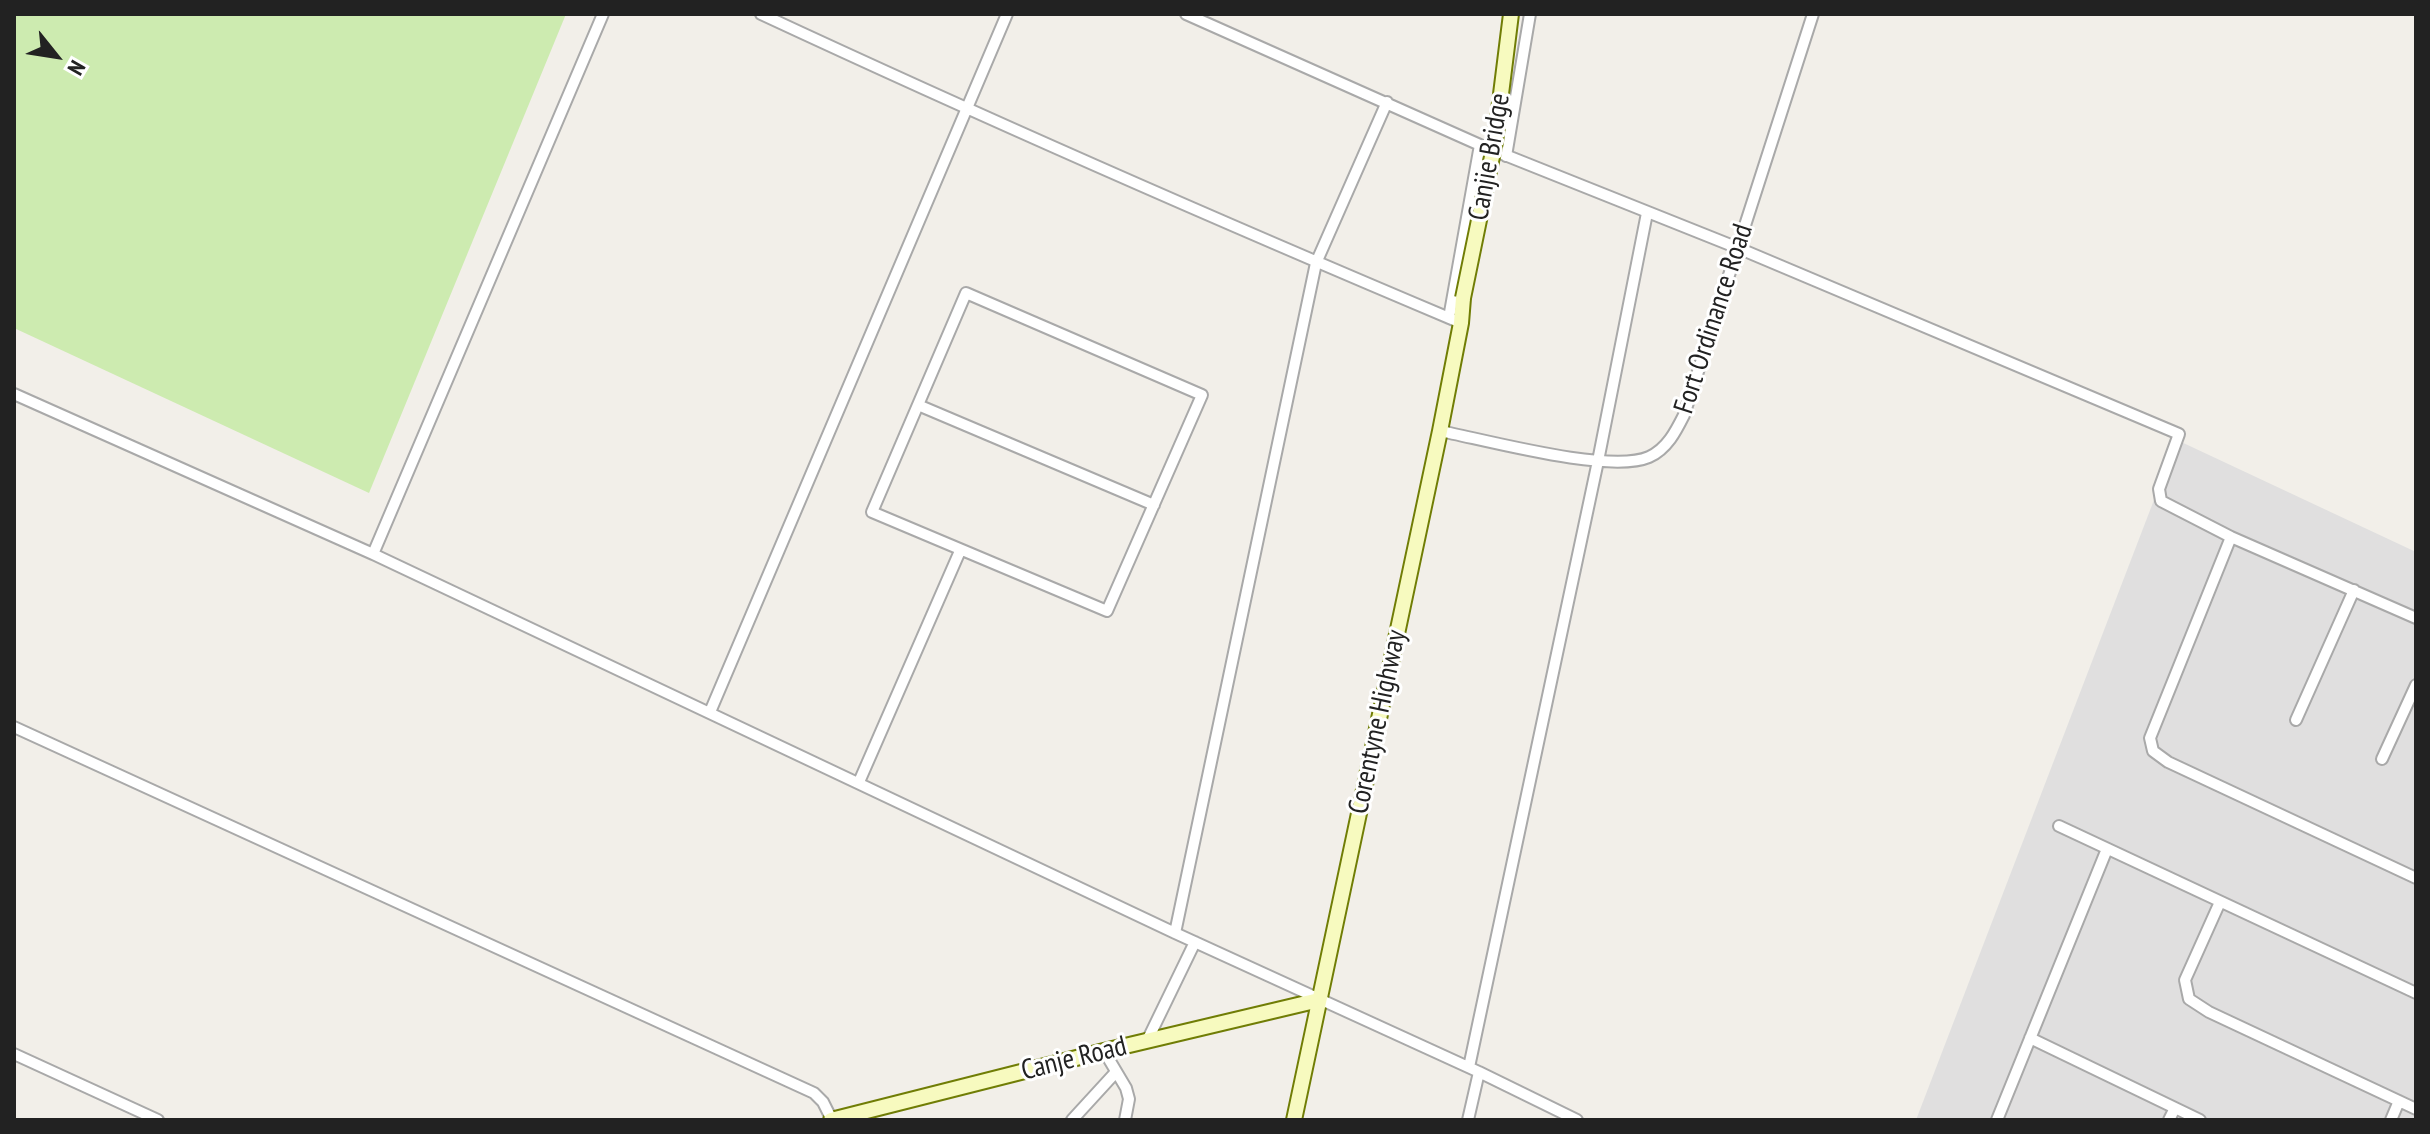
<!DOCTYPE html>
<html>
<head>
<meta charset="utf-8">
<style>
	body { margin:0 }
	#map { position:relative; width:2430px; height:1134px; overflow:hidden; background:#f2efe9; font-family:"PT Sans Narrow",sans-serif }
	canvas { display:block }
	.frame { position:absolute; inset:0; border:16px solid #222; pointer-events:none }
	.north { position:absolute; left:16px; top:16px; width:80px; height:80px; -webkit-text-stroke:6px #fff; paint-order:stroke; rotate:120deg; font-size:22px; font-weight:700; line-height:32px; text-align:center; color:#222 }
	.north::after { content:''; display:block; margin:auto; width:28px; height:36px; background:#222; clip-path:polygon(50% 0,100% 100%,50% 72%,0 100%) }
</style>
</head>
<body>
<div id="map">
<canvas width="2430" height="1134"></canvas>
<div class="frame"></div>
<div class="north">N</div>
</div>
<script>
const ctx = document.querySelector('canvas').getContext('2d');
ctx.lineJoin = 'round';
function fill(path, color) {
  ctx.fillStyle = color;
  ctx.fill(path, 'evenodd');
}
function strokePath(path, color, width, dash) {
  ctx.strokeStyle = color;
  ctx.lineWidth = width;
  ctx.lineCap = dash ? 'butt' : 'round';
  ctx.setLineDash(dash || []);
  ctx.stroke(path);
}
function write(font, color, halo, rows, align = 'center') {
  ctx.font = font + ' "PT Sans Narrow",sans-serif';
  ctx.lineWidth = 6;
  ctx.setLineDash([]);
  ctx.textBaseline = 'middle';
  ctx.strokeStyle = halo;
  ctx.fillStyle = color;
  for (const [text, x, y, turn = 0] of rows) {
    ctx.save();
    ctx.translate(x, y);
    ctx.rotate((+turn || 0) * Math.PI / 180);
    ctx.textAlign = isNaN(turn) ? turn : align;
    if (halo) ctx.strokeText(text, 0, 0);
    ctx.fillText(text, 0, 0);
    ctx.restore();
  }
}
const residential = new Path2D(`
	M2177 440 2416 552V1120H1916Z`);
const grass = new Path2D(`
	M14 14H566L369 493 14 328Z`);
const street = new Path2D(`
	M761 14C993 122 1226 224 1461 323
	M1186 14 1480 145 1738 248 2179 434 2159 489 2161 501 2231 537 2416 618
	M1506 156 1530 14
	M966 293 1202 395 1107 611 872 512Z
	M1449 318 1480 145
	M14 394 373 554 1175 933 1479 1072 1577 1120
	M918 405 1154 505
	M1440 431C1486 440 1610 474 1649 457 1667 449 1676 431 1684 415L1813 14
	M2231 537 2150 738 2153 751 2168 762 2416 878
	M373 554 603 14
	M710 712 1007 14
	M2296 720 2354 590
	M14 727 814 1093 823 1102 832 1120
	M2382 759 2416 685
	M859 782 960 551
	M2059 826 2416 993
	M2220 902 2185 980 2189 999 2209 1012 2416 1109
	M1175 933 1316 263 1387 102
	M2030 1038 2200 1120
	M1147 1041 1195 942
	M1104 1051 1126 1088 1129 1099 1125 1120
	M14 1054 158 1120
	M1469 1067 1598 461 1647 213
	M1072 1120 1116 1072
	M1468 1120 1479 1072
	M1997 1120 2107 849
	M2169 1120 2175 1108
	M2391 1120 2399 1101`);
const secondary = new Path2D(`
	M831 1120 1104 1051 1319 1000
	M1294 1120 1440 431 1461 323 1463 298`);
const secondaryBridge = new Path2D(`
	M1463 298 1495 142 1511 14`);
const streetNames = [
	["Canjie Bridge",1490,157,-80],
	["Fort Ordinance Road",1714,319,-72],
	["Corentyne Highway",1378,722,-78],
	["Canje Road",1074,1059,-14]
];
fill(residential, '#e0dfdf');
fill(grass, '#cdebb0');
strokePath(street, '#a9a9a9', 14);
strokePath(secondary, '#707d05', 18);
strokePath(street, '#fff', 10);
strokePath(secondary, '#f7fabf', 14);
strokePath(secondaryBridge, '#707d05', 18, []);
strokePath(secondaryBridge, '#f7fabf', 14);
write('28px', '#222', '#fff', streetNames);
</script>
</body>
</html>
